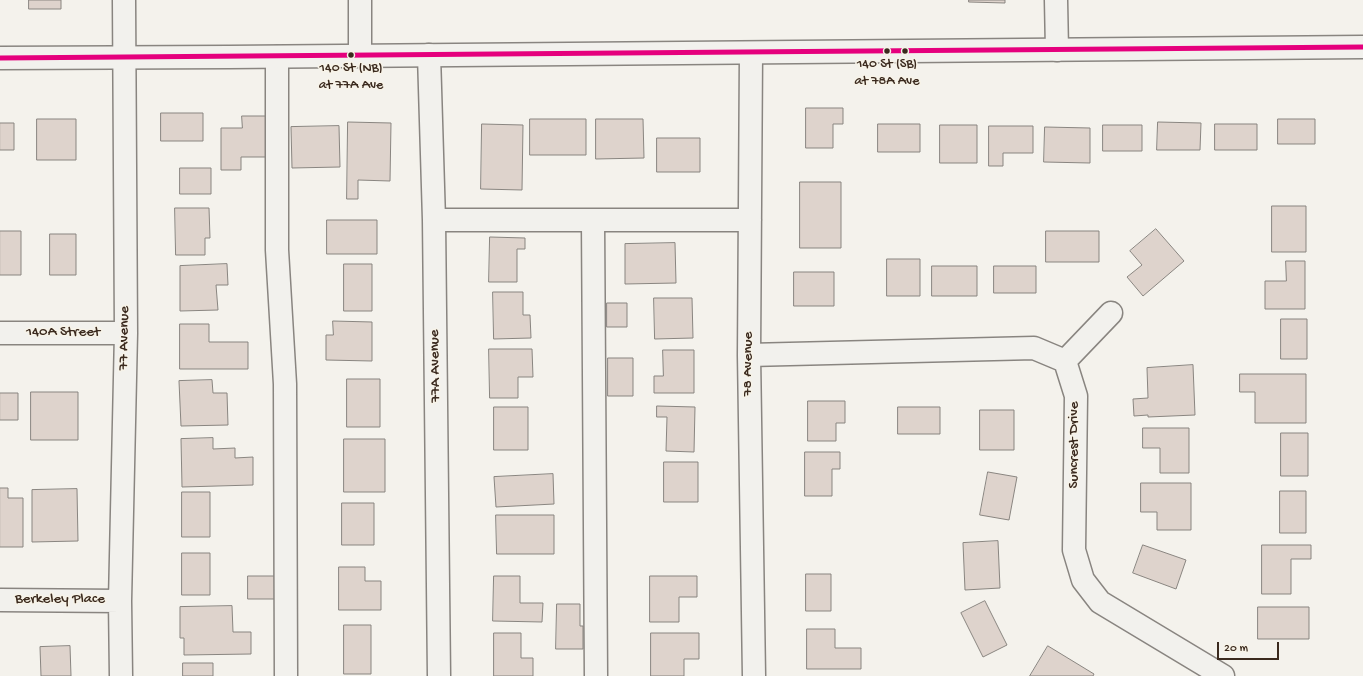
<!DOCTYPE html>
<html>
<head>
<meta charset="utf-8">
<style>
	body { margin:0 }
	#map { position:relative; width:1363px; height:676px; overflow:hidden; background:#f4f2ec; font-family:"Gochi Hand",sans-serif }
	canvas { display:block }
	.scale { position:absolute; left:1217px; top:642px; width:62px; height:18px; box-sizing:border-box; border:2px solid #3b2a1e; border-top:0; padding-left:5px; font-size:12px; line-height:14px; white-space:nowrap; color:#3b2a1e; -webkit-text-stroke:3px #f7f3e8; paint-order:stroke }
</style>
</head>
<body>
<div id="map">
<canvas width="1363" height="676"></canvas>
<div class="scale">20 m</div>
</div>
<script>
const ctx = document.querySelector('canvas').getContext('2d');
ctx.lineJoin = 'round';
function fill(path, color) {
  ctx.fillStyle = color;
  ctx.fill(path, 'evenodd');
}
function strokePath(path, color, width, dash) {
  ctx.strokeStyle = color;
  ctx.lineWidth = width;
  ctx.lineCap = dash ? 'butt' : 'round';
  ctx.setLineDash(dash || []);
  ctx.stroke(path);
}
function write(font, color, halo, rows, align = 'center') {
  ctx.font = font + ' "Gochi Hand",sans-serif';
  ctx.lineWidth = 3;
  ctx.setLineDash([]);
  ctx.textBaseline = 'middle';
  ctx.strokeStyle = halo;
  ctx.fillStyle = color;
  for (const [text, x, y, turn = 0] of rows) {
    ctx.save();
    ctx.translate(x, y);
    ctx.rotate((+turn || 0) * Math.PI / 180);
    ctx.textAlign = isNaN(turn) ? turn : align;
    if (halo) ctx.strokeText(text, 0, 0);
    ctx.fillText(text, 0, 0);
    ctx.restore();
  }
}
const building = new Path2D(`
	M29 0H61V9H29Z
	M969 0H1005V3L969 2Z
	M806 108H843V124H833V148H806Z
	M161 113H203V141H161Z
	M242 116H268V157H241V170H221V128H242Z
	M37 119H76V160H37Z
	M530 119H586V155H530Z
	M596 119H643L644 158 596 159Z
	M1278 119H1315V144H1278Z
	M348 122 391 123 390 181 358 180V199H347Z
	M1158 122 1201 123 1200 150H1157Z
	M0 123H14V150H0Z
	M482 124 523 125 522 190 481 189Z
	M878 124H920V152H878Z
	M1215 124H1257V150H1215Z
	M940 125H977V163H940Z
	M1103 125H1142V151H1103Z
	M339 126 340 167 292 168 291 127Z
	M989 126H1033V153H1003V166H989Z
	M1045 127 1090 128V163L1044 162Z
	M657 138H700V172H657Z
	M180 168H211V194H180Z
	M800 182H841V248H800Z
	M1272 206H1306V252H1272Z
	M175 208H209L210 238H205V255H176Z
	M327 220H377V254H327Z
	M1156 229 1184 261 1143 296 1127 277 1142 265 1130 251Z
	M0 231H21V275H0Z
	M1046 231H1099V262H1046Z
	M50 234H76V275H50Z
	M490 237 525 238V249H517V282H489Z
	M675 243 676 283 625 284V244Z
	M887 259H920V296H887Z
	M1286 261H1305V309H1265V281H1286Z
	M227 264 228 285H216L218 310 180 311V266Z
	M344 264H372V311H344Z
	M932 266H977V296H932Z
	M994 266H1036V293H994Z
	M794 272H834V306H794Z
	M493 292H523V315H530L531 338 494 339Z
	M654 298H692L693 338 655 339Z
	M607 303H627V327H607Z
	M1281 319H1307V359H1281Z
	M333 321 372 322V361L326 360V335H333Z
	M180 324H209V342H248V369H180Z
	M489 349H532L533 377H518V398H490Z
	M663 350H694V393H654V376H663Z
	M608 358H633V396H608Z
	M1193 365 1195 415 1148 417V415L1134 416 1133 399 1148 398 1147 368Z
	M1240 374H1306V423H1255V392H1240Z
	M347 379H380V427H347Z
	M212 380 213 393H227L228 425 181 426 179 381Z
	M31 392H78V440H31Z
	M0 393H18V420H0Z
	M808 401H845V423H836V441H808Z
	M657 406 695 407 694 452 666 451 667 417H657Z
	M494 407H528V450H494Z
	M898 407H940V434H898Z
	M980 410H1014V450H980Z
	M1143 428H1189V473H1160V448H1143Z
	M1281 433H1308V476H1281Z
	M213 438V449L235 448V458L253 457V485L182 487 181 439Z
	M344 439H385V492H344Z
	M805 452H840V469H832V496H805Z
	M664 462H698V502H664Z
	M988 472 1017 477 1009 520 980 515Z
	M553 474 554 504 496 507 494 477Z
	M1141 483H1191V530H1157V512H1141Z
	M0 488H8V498H23V547H0Z
	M77 489 78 541 32 542V490Z
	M1280 491H1306V533H1280Z
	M182 492H210V537H182Z
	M342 503H374V545H342Z
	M496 515H554V554H497Z
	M998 541 1000 588 965 590 963 543Z
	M1143 545 1186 560 1176 589 1133 573Z
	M1262 545H1311V559H1291V594H1262Z
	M182 553H210V595H182Z
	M339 567H365V581H381V610H339Z
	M806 574H831V611H806Z
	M248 576H276V599H248Z
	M494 576H520V603H543L542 622 493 621Z
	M650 576H697V597H679V622H650Z
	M985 601 1007 645 983 657 961 613Z
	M557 604H580V626H583V649H556Z
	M232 606 233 632H251V654L184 655V638H180V607Z
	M1258 607H1309V639H1258Z
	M344 625H371V674H344Z
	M807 629H835V648H861V669H807Z
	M494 633H521V658H533V676H494Z
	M651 633H699V659H684V676H651Z
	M70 646 71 676H41L40 647Z
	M1048 646 1094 674 1093 676H1030Z
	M183 663H213V676H183Z`);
const minor = new Path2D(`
	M360 0V56
	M1056 0 1057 50
	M751 53 749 355 754 676
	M429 55 434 220 439 676
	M277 57V250L285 384 286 676
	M434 220H750
	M593 221 596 676
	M0 333H126
	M749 355 1034 348 1065 361 1076 396 1074 550 1083 580 1100 602 1223 676
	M1065 361 1111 313
	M0 600 120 601
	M121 676 120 601 126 333 124 0`);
const major = new Path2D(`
	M0 58 229 57 1363 47`);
const bus1 = new Path2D(`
	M0 58 1363 47`);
const markers = [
	[887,51,3.5,"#3b2a1e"],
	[905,51,3.5,"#3b2a1e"],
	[351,55,3.5,"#3b2a1e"]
];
const busNames = [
	["140 St (SB)",887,65],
	["at 78A Ave",887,82],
	["140 St (NB)",351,69],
	["at 77A Ave",351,86]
];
const streetNames = [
	["140A Street",63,333],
	["77 Avenue",125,338,-89],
	["78 Avenue",749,364,-90],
	["77A Avenue",436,366,-91],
	["Suncrest Drive",1075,445,-90],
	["Berkeley Place",60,600]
];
fill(building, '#ded3cc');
strokePath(building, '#898580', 1);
strokePath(minor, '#898580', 25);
strokePath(major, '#898580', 25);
strokePath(minor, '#f2f1ed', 22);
strokePath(major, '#f2f1ed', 22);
strokePath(bus1, '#e5007d', 5);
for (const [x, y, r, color] of markers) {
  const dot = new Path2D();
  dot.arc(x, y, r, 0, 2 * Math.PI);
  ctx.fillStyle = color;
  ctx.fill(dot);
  strokePath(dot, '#f7f3e8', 1.5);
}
write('14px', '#3b2a1e', '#f7f3e8', busNames);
write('15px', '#3b2a1e', '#f7f3e8', streetNames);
</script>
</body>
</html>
